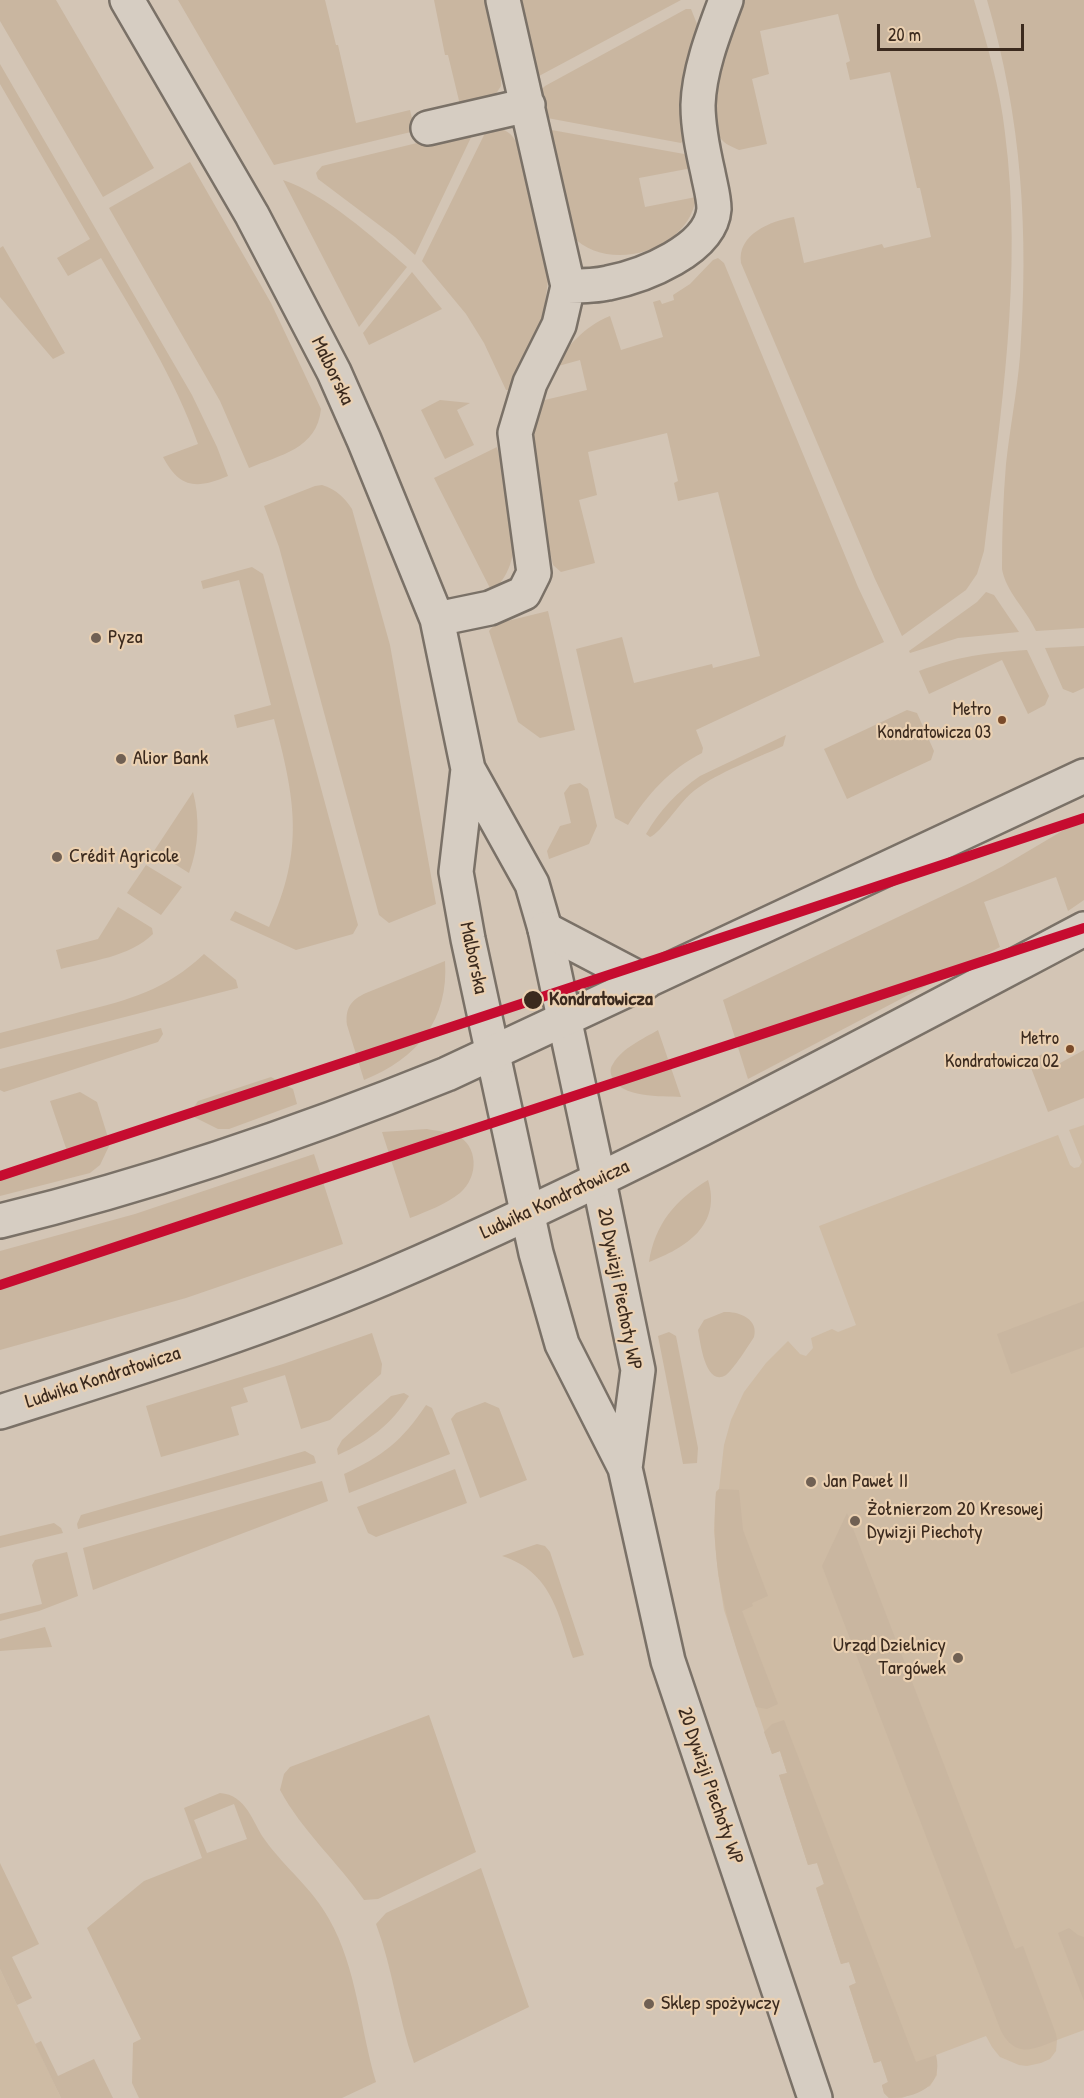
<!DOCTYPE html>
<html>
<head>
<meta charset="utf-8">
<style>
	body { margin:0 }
	#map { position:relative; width:1084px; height:2098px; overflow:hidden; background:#d3c5b5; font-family:"Patrick Hand",sans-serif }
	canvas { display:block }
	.scale { position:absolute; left:877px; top:24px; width:147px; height:27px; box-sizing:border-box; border:3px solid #3b2a1e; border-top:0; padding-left:8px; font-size:18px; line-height:21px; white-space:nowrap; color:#3b2a1e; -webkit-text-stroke:4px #ead0b1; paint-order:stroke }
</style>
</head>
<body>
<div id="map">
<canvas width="1084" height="2098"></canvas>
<div class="scale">20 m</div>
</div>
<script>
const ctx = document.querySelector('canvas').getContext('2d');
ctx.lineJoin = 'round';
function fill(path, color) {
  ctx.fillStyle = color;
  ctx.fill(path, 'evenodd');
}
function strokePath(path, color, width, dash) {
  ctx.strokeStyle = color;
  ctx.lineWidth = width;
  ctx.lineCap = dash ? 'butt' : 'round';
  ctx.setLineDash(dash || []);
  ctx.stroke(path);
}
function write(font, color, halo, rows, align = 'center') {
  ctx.font = font + ' "Patrick Hand",sans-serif';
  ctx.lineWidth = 4.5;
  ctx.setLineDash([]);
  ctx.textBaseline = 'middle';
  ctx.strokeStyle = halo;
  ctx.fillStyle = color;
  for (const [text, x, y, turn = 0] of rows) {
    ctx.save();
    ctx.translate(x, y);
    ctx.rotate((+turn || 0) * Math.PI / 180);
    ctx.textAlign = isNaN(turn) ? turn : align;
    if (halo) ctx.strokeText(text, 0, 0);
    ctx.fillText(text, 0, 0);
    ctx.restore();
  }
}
const built = new Path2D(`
	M1084 1125V2030L1057 2040 1056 2051 1050 2059 1041 2063 1027 2066 1019 2065 1000 2057 992 2047 986 2036 936 2055 937 2075 930 2086 902 2098H889L884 2093 882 2085 888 2082 881 2061 874 2063 849 1986 856 1983 849 1962 841 1964 816 1888 824 1884 817 1863 808 1865 779 1775 787 1773 780 1751 772 1754 724 1610 718 1573 714 1531 716 1492 719 1489 724 1445 731 1420 744 1392 766 1363 788 1341 800 1354 806 1356 813 1348 811 1338 832 1329 838 1332 856 1325 819 1226 1058 1135 1070 1165 1074 1168 1079 1167 1082 1162 1069 1130Z
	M0 1969 17 2005 61 2098H0Z`);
const green = new Path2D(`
	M0 0H56L154 168 103 197 0 21Z
	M178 0H325L336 45H338L356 123 410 110 415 131 274 165Z
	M434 0H485L501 72V86L493 98 461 109 448 55H445Z
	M515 0H681L539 76 532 74Z
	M744 0H974C987 44 1000 88 1005 133 1023 273 1001 412 984 551L977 574 966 590 902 636 875 579 741 263C737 234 771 221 794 217L804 263 882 244 884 248 931 237 920 188H917L890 72 850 80 846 63 850 61 838 14 760 31 769 74 752 79 767 144 739 150C730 146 722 143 718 134 704 104 732 30 744 0Z
	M987 0H1084V628L1036 631C1026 609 1006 592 1002 569 1002 534 1003 499 1006 464 1010 428 1017 392 1020 356 1029 233 1022 119 987 0Z
	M686 9H691L699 29 686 136 681 143 542 117 537 94 545 86Z
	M0 64 192 395 217 447 228 476C197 489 180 489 163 457L198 444C175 378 136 318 101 258L68 276 57 258 90 239 0 84Z
	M488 127C505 128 512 132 519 147L547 269 548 281 543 317 516 386 510 390H506L484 343 466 314 422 261Z
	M475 129 415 255 395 237 318 179 316 173 322 166Z
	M546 129 684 154 690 158 692 168 639 178 645 207 696 197C690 250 609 275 572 236Z
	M190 162 271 303 321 409C317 449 280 455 249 468L220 401 109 208Z
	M283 180C325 194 374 238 407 267L359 327Z
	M3 246 65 353 53 359 0 297V248Z
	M718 258 724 263 858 587 884 642 696 730 703 748 702 753C669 770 648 794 628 825L615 818 576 649 622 637 634 683 712 664 713 668 760 656 718 492 678 501 674 483 678 481 667 433 588 452 597 495 579 500 595 563 561 572 553 565 534 482 530 451 532 403 587 390 580 360 551 368C568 347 584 326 610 316L621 350 663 337 653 302 660 300 662 304 674 300 673 295 690 284 713 260Z
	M412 272 442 309 369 345 363 333Z
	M440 400 470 403 457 410 474 445 445 459 421 410Z
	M497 447C508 492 533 555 492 592L434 478Z
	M322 485C336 489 345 498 352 509L390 645 436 904 389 923 379 915 279 547 264 506 315 486Z
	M252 567 263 574 358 925 353 934 296 950 230 920 235 911 269 927C305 849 295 799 274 719L237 728 234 715 271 705 239 580 203 589 201 581Z
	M986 592 994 595 1019 632 958 638 910 653 909 651 977 602Z
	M548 611 575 730 540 738 518 722 489 631 495 624Z
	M1084 646V688L1073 693 1063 689 1045 648Z
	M1027 650 1049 696 1045 705 1028 714 1002 660 929 694 919 671C959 656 985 653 1027 650Z
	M907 710 917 713 934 751 931 760 847 799 824 749Z
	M786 735 783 746C755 759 719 772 695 790 681 800 661 833 650 837L646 834C660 810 677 792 700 776Z
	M580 783 588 789 597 826 589 844 549 859 547 851 560 826 571 823 564 793 570 785Z
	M193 792C200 818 199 847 189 873L154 851Z
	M1084 818V900L1068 911 1056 877 984 902 1000 947 748 1079 723 1000 974 881 1003 866Z
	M146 865 182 887 161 915 127 893Z
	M118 907 152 928 153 934C130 957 90 961 61 969L56 950 98 939Z
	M204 954 236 980 238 988 0 1049V1033C27 1026 54 1019 80 1012 129 1000 166 990 204 954Z
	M445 961C449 1020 417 1059 364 1080L347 1025C345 1008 351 1000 366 993Z
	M161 1028 163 1034 158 1042 4 1092 0 1090V1069Z
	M658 1030 681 1097C662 1096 620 1098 612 1077 610 1072 610 1068 613 1064 622 1048 643 1039 658 1030Z
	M1084 1050V1098L1048 1112 1028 1060 1043 1054 1051 1068Z
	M271 1077 293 1089 297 1104 229 1129H218L194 1117 192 1110 198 1101Z
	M80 1092 97 1102 110 1144 100 1165 90 1173 0 1196V1179L69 1157 50 1101Z
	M427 1129C436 1131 446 1131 455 1134 479 1145 479 1177 460 1193 446 1204 426 1212 410 1218L382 1132Z
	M314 1154 343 1244 186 1298 0 1350V1251L135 1214Z
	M708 1180C722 1225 686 1248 649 1262 655 1224 675 1200 708 1180Z
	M1084 1301V1347L1011 1374 997 1334Z
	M724 1312C739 1311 759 1319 754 1337 749 1345 733 1370 726 1375 705 1388 700 1340 698 1330L704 1320Z
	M669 1332 676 1336 698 1448 697 1463 683 1464 658 1336Z
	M372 1333 382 1364 381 1374 330 1420 301 1429 285 1375 243 1388 248 1402 231 1407 239 1435 161 1457 146 1406 283 1364Z
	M404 1393 409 1396C391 1425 369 1441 338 1455L337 1449 342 1440 391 1396Z
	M485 1402 499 1408 527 1480 480 1498 451 1419 456 1413Z
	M426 1405 432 1408 450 1454 349 1493 344 1474C383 1456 402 1441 426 1405Z
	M305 1451 314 1456 316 1463 78 1529 77 1524 81 1515Z
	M455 1469 467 1503 376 1537 368 1533 357 1507Z
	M322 1481 328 1501 93 1590 83 1548Z
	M719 1489 739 1490 743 1530 768 1596 752 1603 753 1606 742 1611 778 1704 767 1709 756 1707C730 1631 709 1574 716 1492Z
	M847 1513 1015 1949 1023 1946 1056 2034 1057 2040C1034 2049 1016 2059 1001 2031L822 1566Z
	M54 1523 61 1528 63 1533 0 1548V1536Z
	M537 1544 545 1546 550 1552 584 1655 573 1658C558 1614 552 1572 502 1556Z
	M67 1552 78 1596 39 1611 0 1621V1614L42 1604 32 1565 35 1560Z
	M45 1627 52 1647 0 1651V1639Z
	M429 1715 476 1852 378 1899 364 1900C338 1862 302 1831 280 1790L284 1774 290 1767Z
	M784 1720 916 2062 936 2055C944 2087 916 2098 889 2098L884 2093 882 2085 888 2082 881 2061 874 2063 849 1986 856 1983 849 1962 841 1964 816 1888 824 1884 817 1863 808 1865 779 1775 787 1773 780 1751 772 1754 764 1732 772 1724Z
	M220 1793C247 1795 252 1822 265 1840 285 1868 313 1889 329 1919 357 1968 360 2028 376 2082L342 2098H139L132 2083 133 2043 141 2039 87 1928 144 1881 202 1858 184 1808ZM234 1804 247 1839 207 1853 194 1820Z
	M0 1863 39 1944 12 1957 32 1998 17 2005 0 1969Z
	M481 1868 529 2007 414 2063C398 2018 393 1969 376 1924L386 1913Z
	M1069 1928 1078 1935 1084 1937V2001L1058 1933Z
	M41 2041 58 2076 94 2059 113 2098H61L35 2044Z`);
const minor = new Path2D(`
	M127 0 252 215 334 372 364 440 437 619 468 769 532 884 545 929 599 1181 638 1370 625 1468
	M428 128 528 105
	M568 286C581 286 595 286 608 283 643 276 711 250 714 209 714 197 710 184 708 173 703 151 698 128 698 105 699 70 714 32 726 0
	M437 619 490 608 524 593 534 573 515 433 530 383 559 325 568 286 503 0
	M468 769 456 872 468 939 536 1253 562 1344 625 1468 668 1661 815 2098`);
const secondary = new Path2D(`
	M545 929 646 982
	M0 1221C153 1184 301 1133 447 1074L1084 776
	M0 1412C129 1371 259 1331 384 1278 624 1175 853 1051 1084 929`);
const metro1 = new Path2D(`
	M0 1176 1084 818
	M0 1285 1084 928`);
const markers = [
	[96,638,6,"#706053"],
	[1002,720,5,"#7a4b2a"],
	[121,759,6,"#706053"],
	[57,857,6,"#706053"],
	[533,1000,10,"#3b2a1e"],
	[1070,1049,5,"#7a4b2a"],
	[811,1482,6,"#706053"],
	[855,1521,6,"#706053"],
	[958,1658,6,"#706053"],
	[649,2004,6,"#706053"]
];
const busNames = [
	["Metro",991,710],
	["Kondratowicza 03",991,733],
	["Metro",1059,1039],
	["Kondratowicza 02",1059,1062]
];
const streetNames = [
	["Malborska",332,371,64],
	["Malborska",473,958,78],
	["Ludwika Kondratowicza",555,1200,-25],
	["20 Dywizji Piechoty WP",619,1289,79],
	["Ludwika Kondratowicza",103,1378,-18],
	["20 Dywizji Piechoty WP",710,1786,71]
];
const poiNames = [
	["Pyza",108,638],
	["Alior Bank",133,759],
	["Crédit Agricole",69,857],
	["Jan Paweł II",823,1482],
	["Żołnierzom 20 Kresowej",867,1510],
	["Dywizji Piechoty",867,1533],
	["Urząd Dzielnicy",946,1646,"right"],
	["Targówek",946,1669,"right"],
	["Sklep spożywczy",661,2004]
];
const stopNames = [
	["Kondratowicza",549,1000]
];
fill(built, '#cebba4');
fill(green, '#c9b6a0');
strokePath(minor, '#7a7167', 38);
strokePath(secondary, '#7a7167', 38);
strokePath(minor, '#d6cdc2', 33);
strokePath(secondary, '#d6cdc2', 33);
strokePath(metro1, '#c60c30', 10);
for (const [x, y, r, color] of markers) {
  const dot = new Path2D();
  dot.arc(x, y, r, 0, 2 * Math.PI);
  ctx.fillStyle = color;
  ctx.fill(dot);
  strokePath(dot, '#ead0b1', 2);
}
write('18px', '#3b2a1e', '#ead0b1', busNames, 'right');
write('20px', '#3b2a1e', '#ead0b1', streetNames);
write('20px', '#3b2a1e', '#ead0b1', poiNames, 'left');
write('bold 20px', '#3b2a1e', '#ead0b1', stopNames, 'left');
</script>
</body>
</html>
